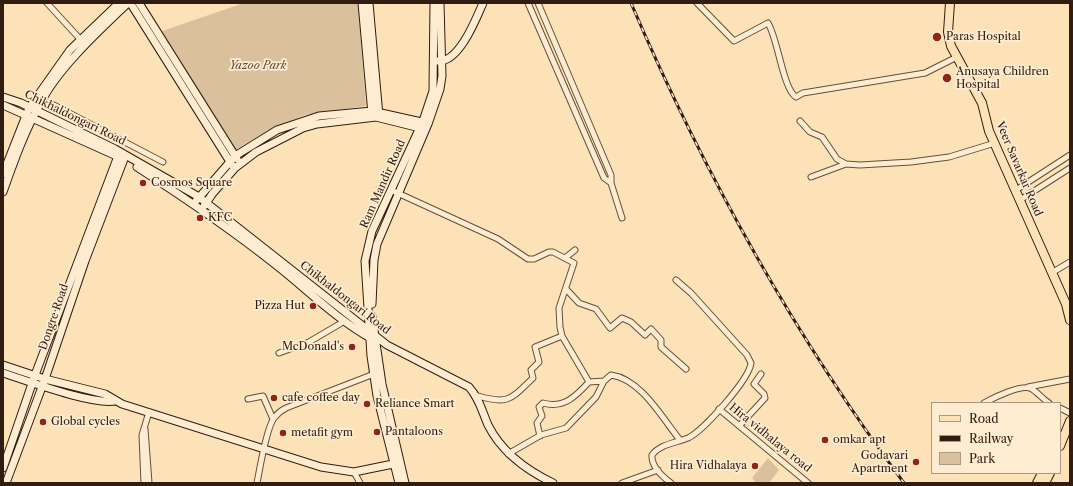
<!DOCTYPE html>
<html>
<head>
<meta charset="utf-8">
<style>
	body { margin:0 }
	#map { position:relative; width:1073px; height:486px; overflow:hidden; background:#fde2b8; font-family:"Libre Caslon Text",serif }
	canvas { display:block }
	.frame { position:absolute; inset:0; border:4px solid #311c11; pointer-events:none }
	.legend { position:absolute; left:931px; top:402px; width:130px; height:72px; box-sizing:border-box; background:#feecd1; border:1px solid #ac9984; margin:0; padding:5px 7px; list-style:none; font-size:12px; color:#311c11 }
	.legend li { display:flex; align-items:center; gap:8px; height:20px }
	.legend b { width:20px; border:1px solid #ac9984 }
</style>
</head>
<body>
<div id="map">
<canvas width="1073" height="486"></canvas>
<div class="frame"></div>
<ul class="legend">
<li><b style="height:5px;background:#fde2b8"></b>Road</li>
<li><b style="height:5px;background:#311c11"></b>Railway</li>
<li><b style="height:11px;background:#dac09c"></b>Park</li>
</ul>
</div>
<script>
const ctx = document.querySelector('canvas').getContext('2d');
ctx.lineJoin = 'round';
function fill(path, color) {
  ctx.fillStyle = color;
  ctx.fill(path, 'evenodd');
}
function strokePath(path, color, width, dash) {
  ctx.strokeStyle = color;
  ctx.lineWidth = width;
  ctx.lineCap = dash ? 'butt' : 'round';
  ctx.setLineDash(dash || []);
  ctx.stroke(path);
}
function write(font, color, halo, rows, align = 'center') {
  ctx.font = font + ' "Libre Caslon Text",serif';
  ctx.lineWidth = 3.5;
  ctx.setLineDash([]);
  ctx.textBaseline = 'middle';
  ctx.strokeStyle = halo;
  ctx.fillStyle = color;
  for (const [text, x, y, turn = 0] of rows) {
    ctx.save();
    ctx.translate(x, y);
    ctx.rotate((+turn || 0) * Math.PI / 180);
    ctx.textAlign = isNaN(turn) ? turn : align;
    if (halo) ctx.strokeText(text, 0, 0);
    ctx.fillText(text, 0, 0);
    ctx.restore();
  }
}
const green = new Path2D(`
	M244 3H358L366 106 305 115 267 131 235 150 162 31Z
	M768 458 779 470 769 483H756L752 478Z`);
const street = new Path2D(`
	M47 3 80 39
	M528 3 604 178 611 183
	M538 3 611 175V183L622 218
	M697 3 734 41 768 23C778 39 783 89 796 97L803 93 925 73 957 57
	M54 105 163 162
	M800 121 810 132 822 137 837 159 846 164 860 165 911 162 949 157 995 143
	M811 177 846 164
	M391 190 498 239 528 259H534L549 252H553L574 263 559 308 560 327 562 336 589 382 604 381
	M1016 190 1070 155
	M1020 200 1070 168
	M565 258 575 250
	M1053 272 1070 262
	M566 289 579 303 596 309 610 328 622 318 631 322 645 335 651 329 661 340V347L686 369
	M279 353 309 342 343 322
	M1028 387 1070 379
	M478 396C509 405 511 399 533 378L531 370 539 362 535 347 562 336
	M248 399 263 396 273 419
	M984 403C993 398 1023 383 1032 389 1038 393 1043 399 1049 403
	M1060 408 1070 413
	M719 409 808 483
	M739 426 765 398 764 394 754 384 761 374
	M145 429 149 483
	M540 436 537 423 542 416 539 407 543 403C564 409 576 396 589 382
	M508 454 541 435 566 428 596 397 604 381 611 375C641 379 662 418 680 440
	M354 472 360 483
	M144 483 142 435 149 412
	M257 483C260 468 266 429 274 418 277 414 282 410 286 408L374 374
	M622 483 658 470
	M671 483C663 477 651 466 652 455 660 444 676 443 688 438 703 431 749 380 751 363L747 355 691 293 676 280`);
const secondary = new Path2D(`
	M139 3 237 159
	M362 3 372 114
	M369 3 379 116
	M131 4 232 165
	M438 61C459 63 476 19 483 3
	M3 97 21 103 115 149 199 197 387 345 469 387C479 398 482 411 488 425 502 453 526 470 553 483
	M3 105 121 158
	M137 167C185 198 232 230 276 265 308 290 336 319 372 339
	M3 174 29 108 70 50 119 3
	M3 192C14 161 25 130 41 102 59 67 100 30 128 3
	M196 201 235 156 277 130 319 116 372 111 426 123
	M204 206 213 193 235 168 256 152 303 128 317 124 376 117 424 129
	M372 304 374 260 377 244 428 124 440 89 442 76 440 3
	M372 316 382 384 405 483
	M3 365 45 379 105 394 122 404 321 467 354 472 393 464
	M3 373C28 381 91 405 115 401
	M3 468 35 375 118 156
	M6 483 45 379 85 261 124 159
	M399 483 377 396 371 356 365 261 372 231 423 121 433 91 434 3`);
const primary = new Path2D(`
	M950 3 948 32 951 46 982 103 989 131 1066 304 1070 320
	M1060 446 1070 421
	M1037 483 1042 473
	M1045 483 1050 473`);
const rail = new Path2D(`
	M631 3C704 173 794 335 904 483`);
const markers = [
	[937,37,5,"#8f2418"],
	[947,78,5,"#8f2418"],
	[143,183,4,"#8f2418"],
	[200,218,4,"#8f2418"],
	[313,306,4,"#8f2418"],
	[352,347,4,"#8f2418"],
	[274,398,4,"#8f2418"],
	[367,404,4,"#8f2418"],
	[43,422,4,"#8f2418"],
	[377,432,4,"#8f2418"],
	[283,433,4,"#8f2418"],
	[825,440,4,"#8f2418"],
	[916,462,4,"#8f2418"],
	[755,466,4,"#8f2418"]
];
const poiNames = [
	["Paras Hospital",946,37],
	["Anusaya Children",956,72],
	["Hospital",956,85],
	["Cosmos Square",151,183],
	["KFC",208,218],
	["Pizza Hut",305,306,"right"],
	["McDonald's",344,347,"right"],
	["cafe coffee day",282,398],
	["Reliance Smart",375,404],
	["Global cycles",51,422],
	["Pantaloons",385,432],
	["metafit gym",291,433],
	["omkar apt",833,440],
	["Godavari",908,456,"right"],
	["Apartment",908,469,"right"],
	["Hira Vidhalaya",747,466,"right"]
];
const parkNames = [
	["Yazoo Park",258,66]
];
const streetNames = [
	["Chikhaldongari Road",75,118,26],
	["Veer Savarkar Road",1019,169,67],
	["Ram Mandir Road",383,184,-66],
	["Chikhaldongari Road",345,298,38],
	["Dongre Road",54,317,-71],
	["Hira vidhalaya road",770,438,39]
];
fill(green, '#dac09c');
strokePath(street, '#644e3b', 7);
strokePath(secondary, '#311c11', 9);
strokePath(primary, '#311c11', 10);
strokePath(street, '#feecd1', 5);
strokePath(secondary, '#feecd1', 7);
strokePath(primary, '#fde2b8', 8);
strokePath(rail, '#311c11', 3);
strokePath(rail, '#feecd1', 1.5, [4.5]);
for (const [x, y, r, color] of markers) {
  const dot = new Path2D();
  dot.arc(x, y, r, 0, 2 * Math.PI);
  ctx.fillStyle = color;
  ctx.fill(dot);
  strokePath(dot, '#feecd1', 1.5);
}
write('11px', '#311c11', '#feecd1', poiNames, 'left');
write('italic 11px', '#644d3b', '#feecd1', parkNames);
write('11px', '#311c11', '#feecd1', streetNames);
</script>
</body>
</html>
